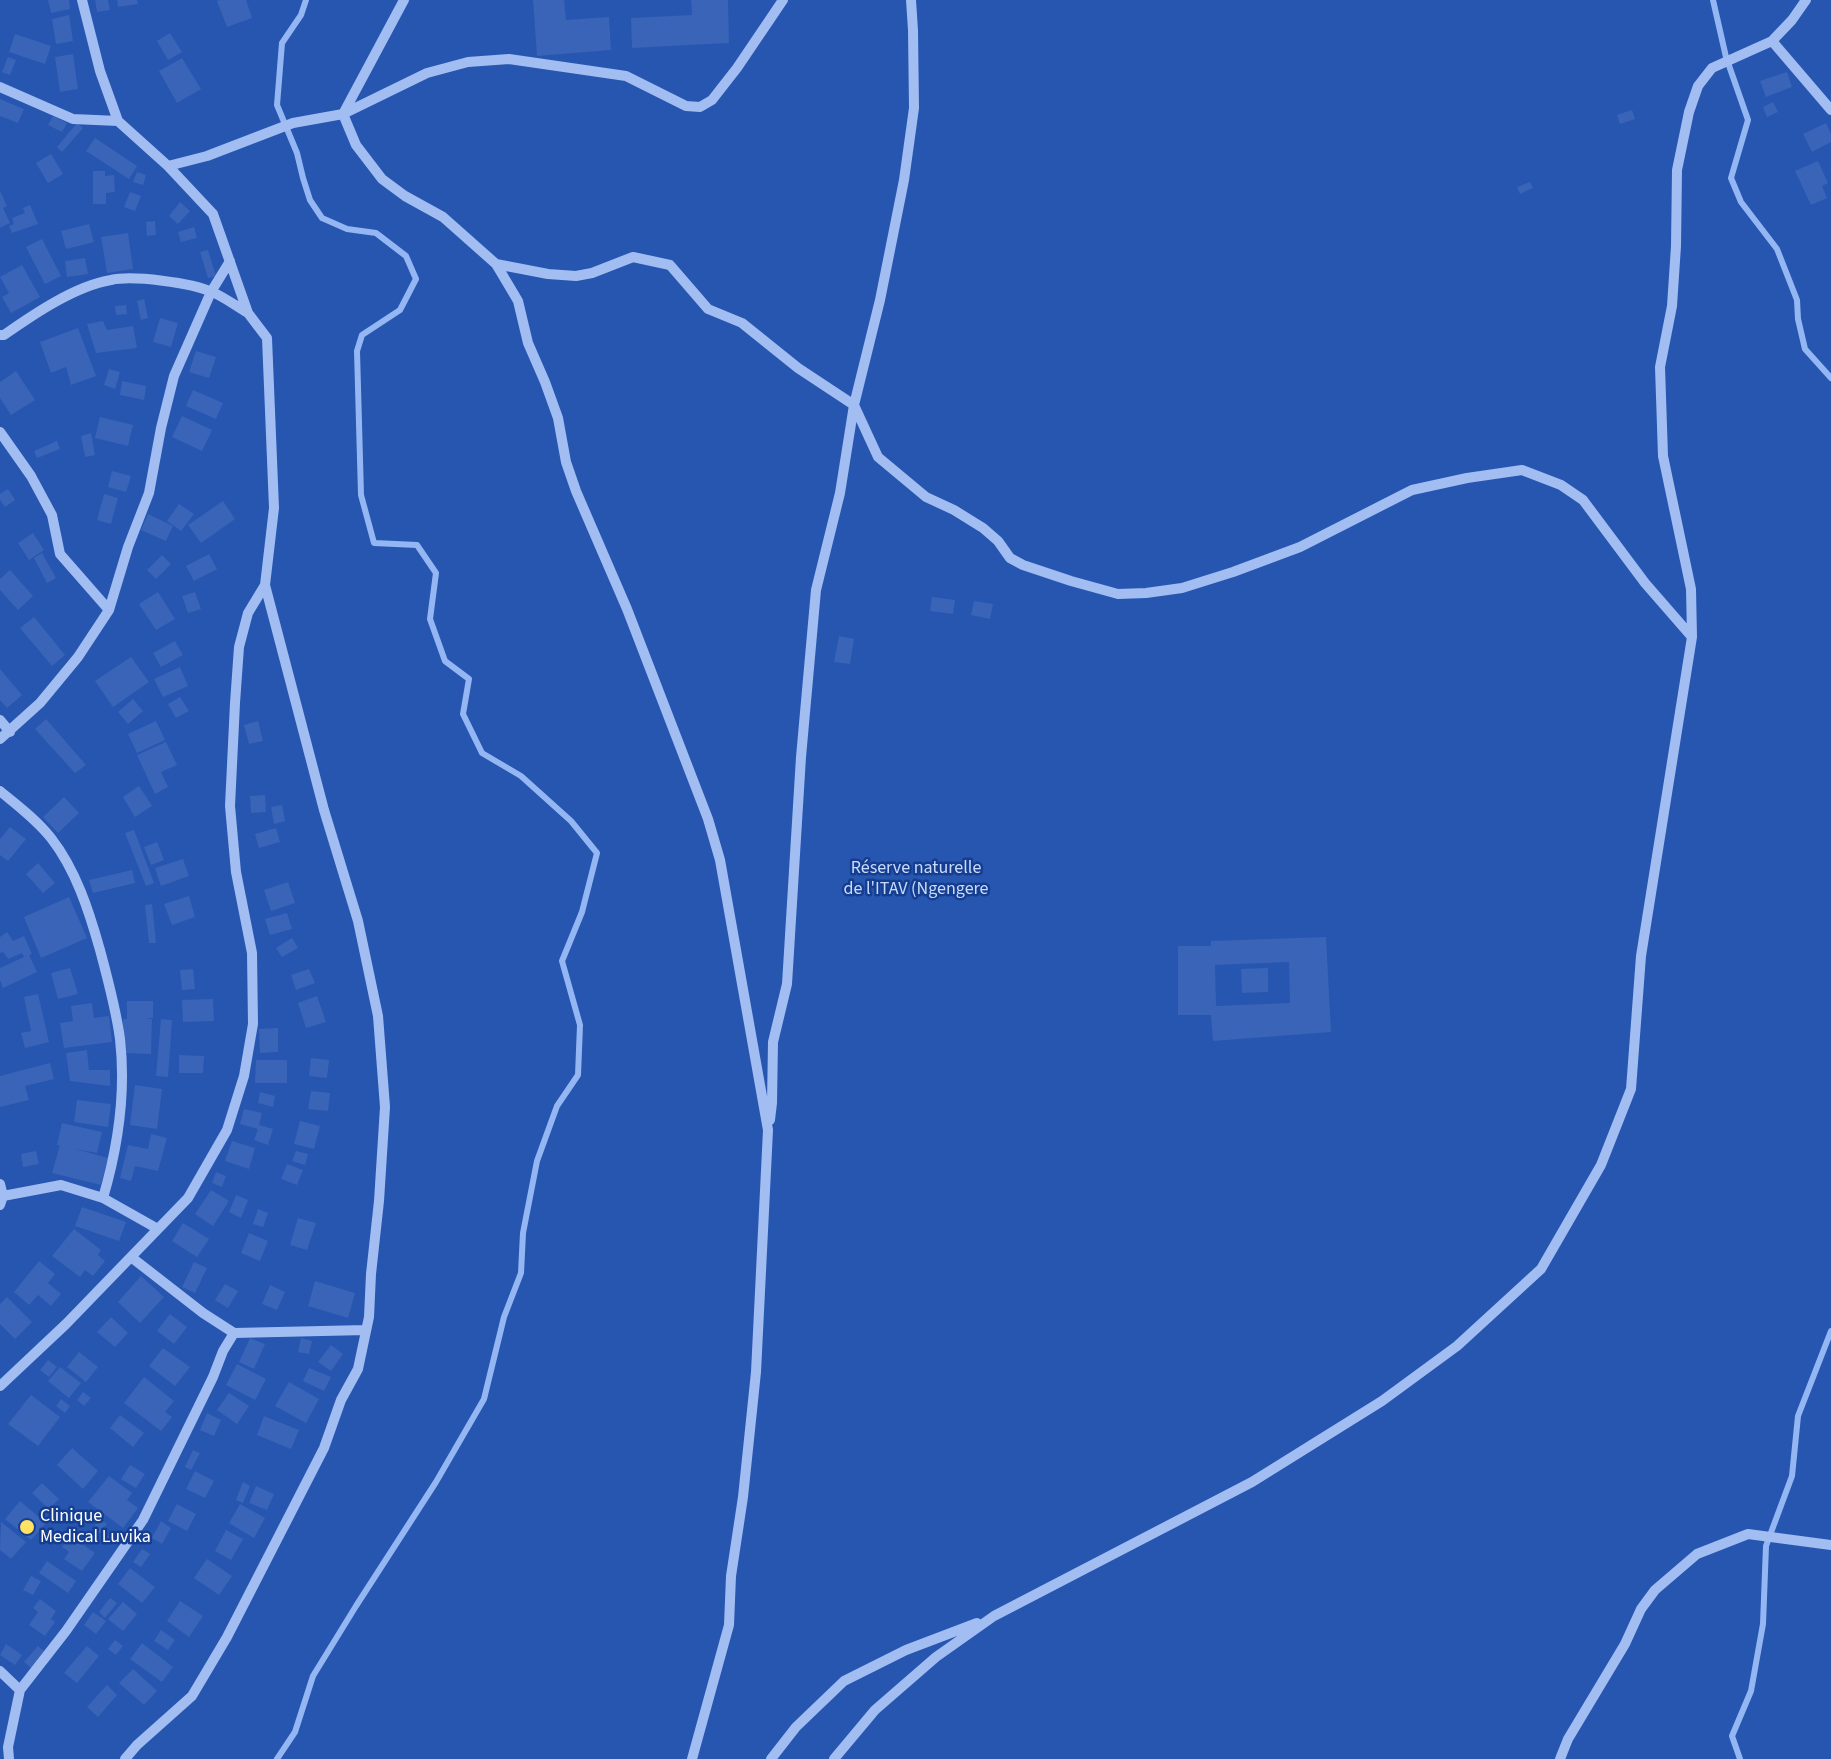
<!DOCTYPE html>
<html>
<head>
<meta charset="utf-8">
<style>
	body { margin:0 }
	canvas { display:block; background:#153e91 }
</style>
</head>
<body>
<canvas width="1831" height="1759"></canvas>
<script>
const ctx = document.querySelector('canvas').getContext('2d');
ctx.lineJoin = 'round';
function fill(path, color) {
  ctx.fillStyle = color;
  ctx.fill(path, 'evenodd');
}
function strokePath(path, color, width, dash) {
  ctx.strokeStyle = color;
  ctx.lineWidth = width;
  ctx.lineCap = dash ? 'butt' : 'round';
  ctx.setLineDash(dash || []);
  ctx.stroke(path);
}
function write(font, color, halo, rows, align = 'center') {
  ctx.font = font + ' "Source Sans 3",sans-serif';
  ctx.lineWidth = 5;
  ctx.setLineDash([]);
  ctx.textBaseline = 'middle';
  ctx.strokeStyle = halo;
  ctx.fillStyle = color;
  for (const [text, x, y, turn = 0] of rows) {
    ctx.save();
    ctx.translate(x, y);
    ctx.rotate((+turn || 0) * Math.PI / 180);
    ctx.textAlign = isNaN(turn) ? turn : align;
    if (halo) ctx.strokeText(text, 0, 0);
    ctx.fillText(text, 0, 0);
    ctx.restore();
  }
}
const green = new Path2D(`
	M0 0H1831V1759H0Z`);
const stream = new Path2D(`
	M1713 0 1726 57 1748 120 1731 178 1741 202 1777 249 1797 300 1798 319 1805 349 1831 378
	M277 1759 295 1732 313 1676 356 1606 436 1482 484 1399 504 1317 521 1273 523 1233 537 1161 557 1106 578 1075 580 1025 562 961 582 912 597 853 571 821 521 776 482 753 463 714 469 679 445 661 430 619 436 573 417 545 374 543 361 495 357 351 362 335 400 310 416 279 406 256 376 233 347 229 322 218 310 200 303 178 297 153 277 105 282 43 301 15 306 0
	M1740 1759 1732 1736 1751 1691 1763 1624 1766 1546 1792 1476 1798 1416 1831 1331`);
const building = new Path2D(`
	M48 0H69L70 9 51 13Z
	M95 0H108L110 10 97 12Z
	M117 0H137L138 4 118 7Z
	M220 0H246L252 18 227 27 217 1Z
	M533 0H564L566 20 609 17 611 50 537 56Z
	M691 0H728L729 43 632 48 631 18 692 15Z
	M69 15 73 41 56 44 52 19Z
	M170 33 182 52 168 60 157 41Z
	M15 34 51 46 45 64 9 52Z
	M73 54 78 89 60 92 55 57Z
	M8 57 16 60 10 75 2 72Z
	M182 58 201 89 177 103 159 71Z
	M1787 72 1792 87 1766 97 1760 81Z
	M0 99 24 109 18 123 0 116Z
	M1773 102 1778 112 1767 117 1763 107Z
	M1632 110 1635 119 1620 124 1617 115Z
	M53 116 67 123 62 132 48 125Z
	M77 123 83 128 62 152 57 147Z
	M1826 123 1831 134V142L1812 152 1803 134Z
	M95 138 137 166 129 179 86 151Z
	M51 154 63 174 48 183 36 163Z
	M1818 161 1828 183 1822 186 1827 198 1811 205 1795 171Z
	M93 171H105V176L114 175 115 192 106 193V204H93Z
	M137 172 146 175 143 185 133 182Z
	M1530 182 1533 188 1520 194 1517 187Z
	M0 191 7 206 3 208 10 223 0 228Z
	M130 192 141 196 135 211 124 207Z
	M180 202 190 211 178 224 169 216Z
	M30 205 38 224 12 233 9 226 14 224 12 218 25 213 23 208Z
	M155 221 156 235 147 236 146 222Z
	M89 224 94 242 66 249 61 231Z
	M194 227 197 238 181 242 178 232Z
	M128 233 133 269 107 273 101 237Z
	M42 239 61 276 45 284 26 247Z
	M208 250 216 276 208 278 200 252Z
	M85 258 88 274 67 277 65 261Z
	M22 265 40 297 11 313 2 297 9 293 0 277Z
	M144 299 148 318 141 320 137 301Z
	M126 305 127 314 116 315 115 306Z
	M160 318 178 323 171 347 153 342Z
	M103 321 107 330 133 326 137 348 96 353 87 324Z
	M78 328 96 376 71 385 66 367 51 373 40 342Z
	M196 351 216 357 209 378 189 372Z
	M109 369 120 372 115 389 104 385Z
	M16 371 35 400 11 415 0 398V382Z
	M122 381 146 386 144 400 120 395Z
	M193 390 223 403 216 419 186 406Z
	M182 416 212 430 202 451 172 437Z
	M100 417 133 425 128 446 95 438Z
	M91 433 95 455 85 457 81 436Z
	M57 441 60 449 37 458 34 451Z
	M112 471 131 476 126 492 108 487Z
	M8 489 15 500 5 507 0 500V494Z
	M104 494 118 498 111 524 97 520Z
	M223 501 235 519 201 543 188 525Z
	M179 504 194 514 181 531 167 521Z
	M148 514 173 526 166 541 141 530Z
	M33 533 44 550 29 560 18 543Z
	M42 553 56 578 47 583 34 558Z
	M209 554 217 569 194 581 186 566Z
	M162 555 171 564 156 579 147 570Z
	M10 570 33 596 18 610 0 590V579Z
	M158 592 175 619 156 630 139 604Z
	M195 592 201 609 188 613 182 596Z
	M932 597 955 600 953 614 930 611Z
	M974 601 993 604 990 619 971 615Z
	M34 617 65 655 52 666 20 628Z
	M839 636 854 639 850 664 834 662Z
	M175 641 183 655 161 667 153 653Z
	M131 657 149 682 113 707 95 681Z
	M180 667 188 686 163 697 154 679Z
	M0 669 22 695 7 708 0 700Z
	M180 697 189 711 176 718 168 704Z
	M133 699 143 711 128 724 118 712Z
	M46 719 86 765 75 773 35 729Z
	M156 721 165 740 137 753 128 734Z
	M258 721 263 741 249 744 244 725Z
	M166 742 177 765 161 772 168 787 155 794 137 755Z
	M139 786 152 806 135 817 123 797Z
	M265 795 266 812 251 813 250 796Z
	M64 797 79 813 58 833 43 817Z
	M282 805 285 821 274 824 271 807Z
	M10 827 26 839 8 861 0 855V839Z
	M276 828 280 842 259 848 255 834Z
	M134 830 154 883 146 886 125 833Z
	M157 842 164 860 151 865 144 847Z
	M183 859 189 876 161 886 155 868Z
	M38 863 55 883 43 893 26 874Z
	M132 870 135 883 93 893 89 880Z
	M288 882 295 903 271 911 264 890Z
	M189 896 195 917 172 925 164 904Z
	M69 897 87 938 41 958 24 917Z
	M152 904 156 943H149L145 905Z
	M287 913 292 929 270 935 265 919Z
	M7 932 13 941 24 936 32 954 29 955 37 972 3 988 0 980V968L24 957 22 953 8 959 3 952 0 953V937Z
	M1326 937 1331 1032 1213 1041 1211 1015H1178V946H1211V941ZM1289 962 1290 1003 1216 1006 1215 965Z
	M292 938 298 948 282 957 276 948Z
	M70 968 78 994 58 999 51 973Z
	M1268 968V992L1242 993 1241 969Z
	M193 969 195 989 182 990 180 970Z
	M309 969 315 983 296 990 291 975Z
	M38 994 49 1042 25 1048 21 1033 31 1031 24 997Z
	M317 996 326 1022 306 1028 298 1003Z
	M213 999 214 1021 183 1022 182 1000Z
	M127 1001H153V1018H144L152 1019 151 1054 122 1053 123 1019H127Z
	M92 1003 94 1018 109 1016 112 1042 64 1048 60 1023 73 1021 71 1006Z
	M161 1019 172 1020 168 1077 156 1076Z
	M278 1028V1052L260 1053 259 1029Z
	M87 1050 89 1070H110V1086L70 1081 66 1053Z
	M179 1055 204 1056 203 1073H179Z
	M311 1058 329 1060 327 1078 309 1076Z
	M256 1060H287V1083H255Z
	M50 1063 54 1079 25 1086 29 1100 0 1107V1076Z
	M135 1085 162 1089 157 1129 130 1125Z
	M311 1091 330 1093 328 1111 308 1109Z
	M260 1092 275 1096 273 1107 258 1103Z
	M77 1100 111 1104 108 1127 74 1122Z
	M244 1109 262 1113 259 1125 273 1129 268 1145 254 1140 258 1129 240 1124Z
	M300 1121 320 1126 314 1149 294 1144Z
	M62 1123 102 1132 97 1153 75 1149 108 1158 101 1185 52 1173 60 1145H57Z
	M151 1134 167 1138 158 1171 135 1166 131 1181 120 1178 128 1145 148 1149Z
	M232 1141 255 1148 249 1169 225 1161Z
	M36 1151 39 1164 23 1167 21 1154Z
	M296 1151 308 1154 305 1165 292 1161Z
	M287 1164 303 1170 297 1185 281 1179Z
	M216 1172 226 1176 222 1187 212 1183Z
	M211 1190 229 1201 213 1226 195 1214Z
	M236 1195 248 1200 241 1218 229 1212Z
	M82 1207 126 1222 119 1241 75 1226Z
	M258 1209 268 1213 263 1227 253 1224Z
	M298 1218 316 1223 307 1250 290 1245Z
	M183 1223 209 1239 197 1257 172 1241Z
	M74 1229 101 1250 98 1255 105 1261 93 1276 85 1270 80 1277 52 1256Z
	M249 1233 268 1241 260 1261 241 1253Z
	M39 1261 55 1274 48 1283 61 1294 51 1306 38 1295 29 1305 14 1292Z
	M194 1262 207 1268 195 1293 182 1287Z
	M141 1276 164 1297 140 1323 118 1302Z
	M315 1281 355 1293 348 1318 308 1306Z
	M225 1284 238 1291 228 1308 215 1300Z
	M270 1285 285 1292 277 1310 262 1304Z
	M7 1297 32 1322 15 1339 0 1324V1304Z
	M170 1314 187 1327 174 1344 157 1331Z
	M111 1317 128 1333 115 1347 97 1332Z
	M250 1338 265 1344 254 1369 239 1362Z
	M301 1338 312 1341 309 1354 298 1352Z
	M331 1345 343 1354 331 1371 318 1362Z
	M163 1348 190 1367 175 1386 149 1366Z
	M79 1352 98 1367 86 1382 67 1367Z
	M48 1360 57 1367 49 1377 40 1370Z
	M237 1364 266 1379 255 1400 226 1385Z
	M60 1367 81 1383 69 1398 48 1381Z
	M309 1368 331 1377 324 1391 303 1381Z
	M144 1377 174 1401 165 1412 172 1417 161 1431 124 1403Z
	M289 1382 319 1399 306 1423 275 1406Z
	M83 1392 91 1398 84 1406 77 1400Z
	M229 1393 249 1406 237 1424 217 1410Z
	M31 1395 60 1417 38 1446 8 1424Z
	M61 1399 70 1406 65 1413 56 1406Z
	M207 1413 221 1420 214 1436 200 1430Z
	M120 1415 144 1433 133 1447 110 1428Z
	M264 1416 299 1430 291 1449 257 1435Z
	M72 1448 98 1471 83 1489 57 1465Z
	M193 1450 200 1453 191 1470 185 1467Z
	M130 1465 145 1474 136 1488 121 1479Z
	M195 1471 214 1481 205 1498 186 1489Z
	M109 1476 132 1493 127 1500 138 1508 123 1528 88 1502Z
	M243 1482 250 1486 243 1503 236 1500Z
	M42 1483 59 1499 49 1509 32 1493Z
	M256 1486 274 1494 267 1510 249 1503Z
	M20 1501 46 1523 31 1540 5 1519Z
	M177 1504 196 1514 187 1531 168 1521Z
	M240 1504 265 1518 254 1538 229 1523Z
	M100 1519 107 1524 100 1533 93 1528Z
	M161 1521 171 1528 162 1544 152 1538Z
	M1 1522 26 1542 11 1559 0 1550Z
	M112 1530 121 1537 115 1545 106 1539Z
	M226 1530 243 1539 231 1560 215 1551Z
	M70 1536 95 1553 82 1571 64 1559 69 1552 62 1547Z
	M142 1549 150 1554 141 1567 133 1562Z
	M207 1559 232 1576 219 1595 194 1578Z
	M47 1561 76 1581 68 1593 39 1573Z
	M130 1568 155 1587 142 1603 118 1584Z
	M31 1576 41 1581 33 1595 23 1590Z
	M110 1598 117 1603 105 1618 99 1612Z
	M40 1599 56 1611 51 1619 55 1622 45 1636 29 1625 38 1612 33 1608Z
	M180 1601 203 1616 189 1637 167 1621Z
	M123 1602 137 1614 123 1631 108 1619Z
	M93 1612 106 1621 96 1634 84 1625Z
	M161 1630 175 1640 168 1650 154 1641Z
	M115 1640 123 1646 116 1655 108 1649Z
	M142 1643 173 1667 162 1682 130 1659Z
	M6 1644 22 1655 15 1665 0 1655Z
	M38 1646 44 1651 31 1668 24 1662Z
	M87 1646 99 1656 77 1683 64 1673Z
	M133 1669 157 1691 144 1705 119 1683Z
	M107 1685 117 1695 98 1717 87 1707Z`);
const minor = new Path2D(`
	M82 0 100 71 118 121 168 166 213 214 248 313 267 338 274 508 265 585 324 810 358 921 378 1016 385 1107 379 1201 371 1274 369 1317 358 1369 341 1400 324 1448 227 1637 192 1696 137 1745 125 1759
	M1772 41 1831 110
	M0 87 73 119 118 121
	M343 114 427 73 468 62 509 59 626 76 686 106 700 107 712 100 737 68 783 0
	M343 114 404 0
	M168 166 207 156 293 123 343 114 356 145 382 179 405 196 443 217 496 264 518 301 528 343 545 382 558 418 566 462 576 491 627 609 708 819 720 860 768 1130 756 1372 743 1497 731 1576 729 1625 692 1759
	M496 264 548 274 576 276 592 273 633 257 670 265 708 309 742 323 798 368 854 405 878 457 926 497 954 510 983 528 998 541 1010 558 1023 565 1071 581 1118 594 1146 593 1182 588 1233 572 1300 547 1412 490 1467 478 1522 470 1561 485 1583 500 1645 583 1692 637
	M0 335H4C34 314 75 286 111 280 133 275 192 283 212 292 224 297 236 306 248 313
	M0 432 31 476 52 515 60 554 109 610
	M0 720 10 732
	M0 739 40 703 78 657 109 610 128 547 149 493 161 428 174 376 211 292 230 261
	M0 791C17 805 37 820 51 838 76 870 89 911 100 950 108 980 116 1009 120 1039 126 1092 118 1147 103 1198
	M770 1120 772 1103 773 1042 787 984 801 757 816 590 840 493 854 405 880 300 904 180 914 108 913 30 911 0
	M0 1184 3 1196 0 1205
	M3 1196 61 1185 103 1198 158 1229
	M234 1333 366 1330
	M0 1386 66 1324 188 1198 227 1130 244 1076 253 1024 252 953 236 872 230 806 235 703 239 647 248 613 265 585
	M0 1671 20 1690
	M9 1759 8 1747 20 1690 66 1631 143 1520 213 1377 223 1351 234 1333 203 1313 131 1257
	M771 1759 796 1727 844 1681 906 1650 977 1623
	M834 1759 875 1710 936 1657 994 1616 1252 1482 1382 1401 1457 1346 1541 1269 1601 1165 1631 1089 1641 956 1692 637 1691 589 1663 456 1660 367 1672 306 1676 246 1677 170 1689 112 1698 86 1712 68 1772 41 1792 20 1806 0
	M1560 1759 1568 1739 1625 1644 1641 1609 1655 1590 1697 1554 1748 1534 1831 1545`);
const markers = [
	[27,1527,8,"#ffe262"]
];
const parkNames = [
	["Réserve naturelle",916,869],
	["de l'ITAV (Ngengere",916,890]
];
const poiNames = [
	["Clinique",40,1517],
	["Medical Luvika",40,1538]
];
fill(green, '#2756b0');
strokePath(stream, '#94b7f4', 6);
fill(building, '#3964b8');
strokePath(minor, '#a2bdf1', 10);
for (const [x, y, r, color] of markers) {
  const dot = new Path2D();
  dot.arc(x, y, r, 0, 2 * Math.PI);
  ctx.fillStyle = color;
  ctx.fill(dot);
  strokePath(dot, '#153e91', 2);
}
write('18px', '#c9dbfc', '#153e91', parkNames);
write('18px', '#fff', '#153e91', poiNames, 'left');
</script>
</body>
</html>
